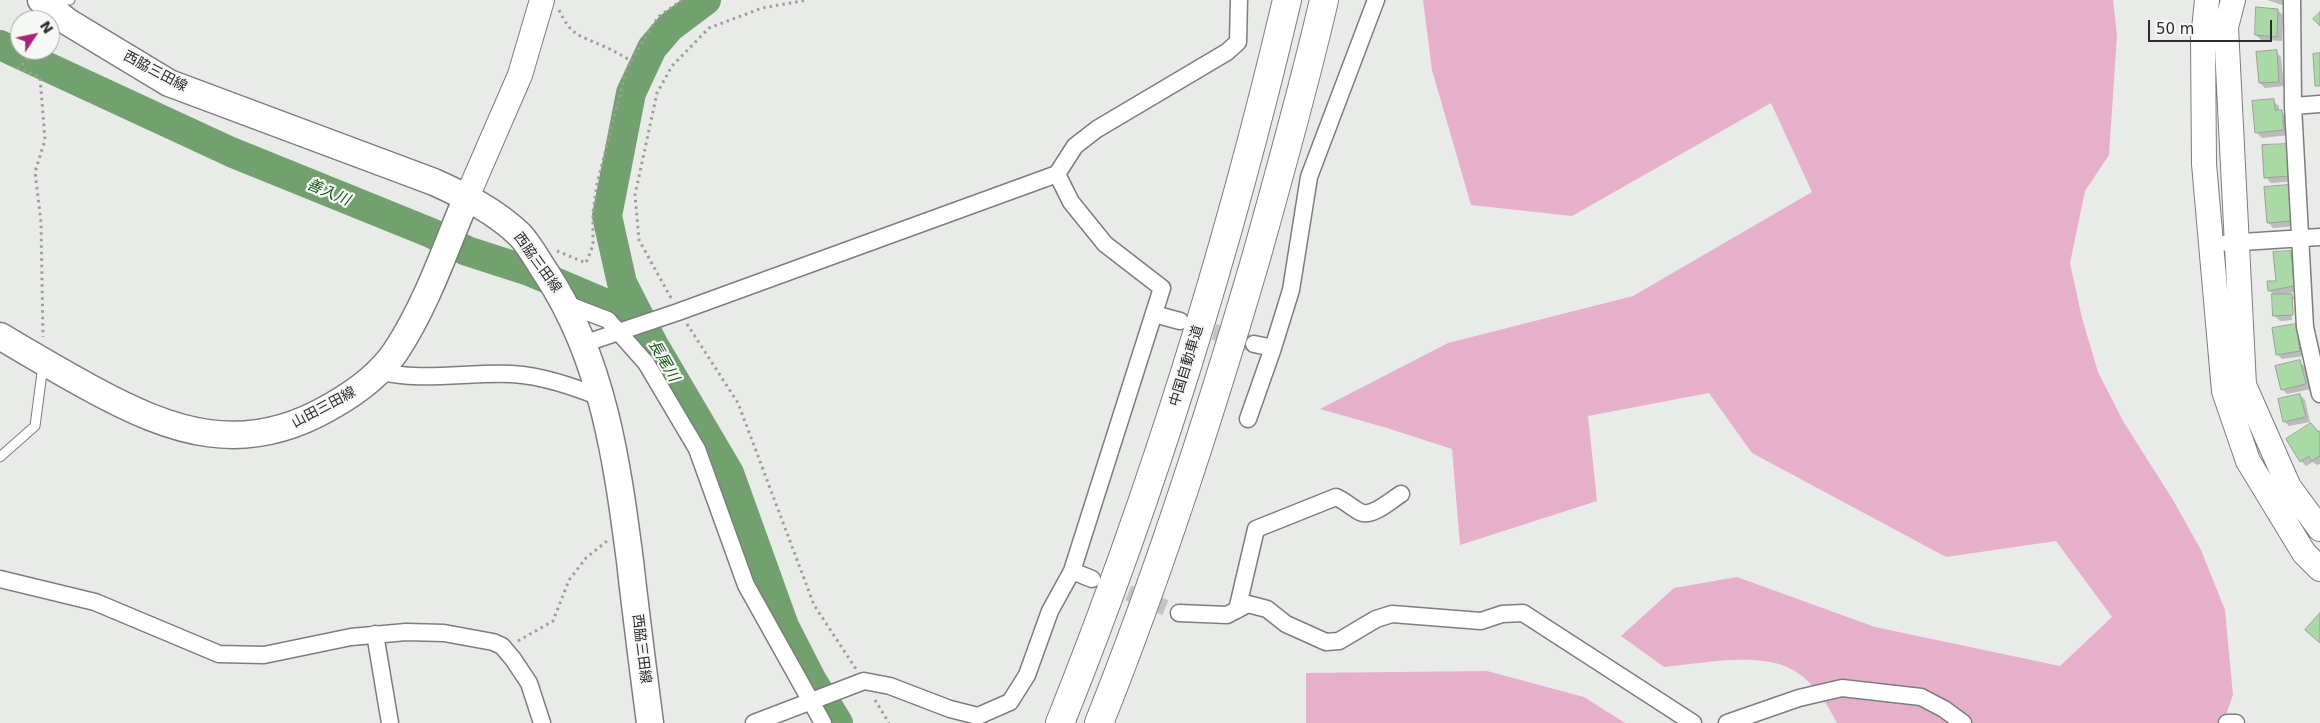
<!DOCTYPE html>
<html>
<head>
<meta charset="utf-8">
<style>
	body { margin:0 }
	#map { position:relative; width:2320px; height:723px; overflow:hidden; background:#e9ebe8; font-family:"DejaVu Sans",sans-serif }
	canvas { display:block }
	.north { position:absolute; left:10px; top:10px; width:50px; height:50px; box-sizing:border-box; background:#f6f8f6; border:1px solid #a5a7a5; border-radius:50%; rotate:56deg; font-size:14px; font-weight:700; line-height:20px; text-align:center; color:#2c2d2c }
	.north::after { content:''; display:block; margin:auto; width:18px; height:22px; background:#a72573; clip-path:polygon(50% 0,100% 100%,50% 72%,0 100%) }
	.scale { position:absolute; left:2148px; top:20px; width:124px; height:22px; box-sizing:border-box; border:2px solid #2c2d2c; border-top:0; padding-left:6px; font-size:15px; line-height:18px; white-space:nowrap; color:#2c2d2c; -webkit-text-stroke:4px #f6f8f6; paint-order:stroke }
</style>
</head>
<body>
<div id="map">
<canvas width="2320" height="723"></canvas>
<div class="north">N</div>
<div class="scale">50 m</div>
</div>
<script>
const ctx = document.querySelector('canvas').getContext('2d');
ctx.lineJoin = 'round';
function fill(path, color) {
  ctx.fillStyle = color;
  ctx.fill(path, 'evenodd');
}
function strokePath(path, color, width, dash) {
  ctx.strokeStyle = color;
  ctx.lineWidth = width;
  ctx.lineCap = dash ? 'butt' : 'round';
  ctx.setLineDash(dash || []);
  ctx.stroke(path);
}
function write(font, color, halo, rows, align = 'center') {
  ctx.font = font + ' "DejaVu Sans","Noto Sans JP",sans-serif';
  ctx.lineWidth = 4.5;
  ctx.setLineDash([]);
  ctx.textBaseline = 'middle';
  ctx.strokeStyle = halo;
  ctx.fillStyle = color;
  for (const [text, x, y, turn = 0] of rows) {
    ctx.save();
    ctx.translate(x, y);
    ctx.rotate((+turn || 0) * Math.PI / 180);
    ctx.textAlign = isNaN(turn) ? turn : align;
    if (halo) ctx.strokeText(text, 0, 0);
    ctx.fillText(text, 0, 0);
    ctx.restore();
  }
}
const green = new Path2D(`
	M1423 0H2113L2117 35 2109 155 2085 191 2070 263 2082 318 2098 372 2123 421 2173 500 2201 550 2225 610 2233 695 2223 723H1837C1828 705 1812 680 1793 670 1759 651 1701 664 1664 667L1621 636 1674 588 1737 577 1875 627 2060 666 2112 617 2056 541 1946 557 1752 453 1709 393 1588 416 1597 501 1460 545 1452 449 1387 428 1320 409 1448 343 1633 296 1812 192 1771 103 1572 216 1471 205 1432 70Z
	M1487 671 1584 697 1625 723H1306V673Z`);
const shadow = new Path2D(`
	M2267 0H2291L2288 7Z
	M2277 10 2283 15 2282 41 2261 40 2256 35Z
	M2276 52 2281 57 2284 86 2265 88 2260 83Z
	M2273 101 2279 106V111L2287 116 2289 135 2262 138 2256 132Z
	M2288 145 2296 181 2271 183 2266 177Z
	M2289 186 2294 192 2297 226 2273 228 2268 222Z
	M2290 252 2295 257 2299 291 2290 293 2297 300 2298 320H2295L2294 299H2291L2292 320 2280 321 2275 316 2274 295 2269 290 2278 282Z
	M2295 326 2300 331 2304 356 2282 359 2277 354Z
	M2300 362 2305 367 2311 389 2287 394 2282 389Z
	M2300 395 2305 400 2310 422 2289 426 2284 421Z
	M2311 424 2320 432V464L2317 465 2313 462 2306 466 2301 461Z`);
const river = new Path2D(`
	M706 0 670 27 652 48 631 93 607 216 622 283 653 344 729 473 784 626 811 679 838 723
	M0 45 231 152 431 233 467 251 529 271 602 302 644 337`);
const building = new Path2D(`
	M2256 7 2278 9 2277 37 2255 35Z
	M2320 12V26L2313 19Z
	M2277 50 2279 82 2259 83 2256 52Z
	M2320 53V86H2315L2313 54Z
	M2274 99 2275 110H2282L2284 130 2255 133 2252 101Z
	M2289 144 2291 176 2264 178 2262 145Z
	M2289 185 2292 221 2267 223 2264 187Z
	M2291 251 2294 286 2268 291 2267 281H2276L2273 252Z
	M2272 294H2292L2293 315 2273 316Z
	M2296 324 2300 351 2276 355 2272 328Z
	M2300 360 2306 384 2281 390 2275 366Z
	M2300 394 2306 417 2283 422 2278 399Z
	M2311 423 2318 432 2320 431V456L2311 461 2309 456 2300 462 2286 439Z
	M2320 613V643L2305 630Z`);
const streetTunnel = new Path2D(`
	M1191 325 1254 344
	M1106 584 1179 613`);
const path = new Path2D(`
	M559 10C571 36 579 35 603 46 613 50 622 56 632 61
	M38 50 18 68 40 77 45 140 35 172 41 222 43 337
	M557 251 586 263 593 245V213L597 184 627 68 658 17 682 0
	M671 298 639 240 635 195 657 93 672 66 709 28 762 8 807 0
	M687 324 738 403 814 605 856 669
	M518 641 553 621 569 580 586 558 607 541
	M875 700 889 723`);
const lane = new Path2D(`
	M51 1 70 0
	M0 457 35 426 43 365`);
const street = new Path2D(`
	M2292 0 2293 106 2305 327 2320 394
	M2293 106 2320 104
	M2227 243 2320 237
	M564 303 608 320 646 363 697 449 746 585 823 723
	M1154 314 1180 321
	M583 344 678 312 1057 174
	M1254 344 1273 348 1291 290 1309 177 1376 0
	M377 371C421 382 467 372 512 374 543 376 571 386 600 397
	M1248 419 1273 348
	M1072 571 1092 579
	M0 579 95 602 219 654 264 655 351 637 406 632 444 633 493 642 502 646 513 659 529 683 542 723
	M1237 610 1256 529 1336 497C1345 501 1351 507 1360 512 1372 518 1391 500 1401 494
	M1179 613 1227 615 1248 604 1267 609 1286 624 1326 642 1339 641 1376 619 1392 614 1481 621 1502 614 1523 613 1693 723
	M375 634 390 723
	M754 723 864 681 890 686 950 709 978 716 1010 702 1027 675 1050 611 1072 571 1162 288 1105 244 1071 202 1057 174 1075 146 1097 129 1227 52 1238 42 1239 0
	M1727 723 1799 698 1842 688 1921 697 1944 709 1963 723
	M2227 723H2236`);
const secondary = new Path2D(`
	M2207 0 2203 39 2204 164 2224 391 2248 461 2304 553 2320 569
	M2233 0 2226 27 2244 385 2289 487 2320 529
	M467 197 520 75 542 0`);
const primary = new Path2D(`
	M41 0 68 22 169 83 434 182C465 196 495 211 520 235 530 246 538 261 546 273 603 359 617 461 630 561 636 615 643 669 650 723
	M0 336C30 354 61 372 92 389 173 433 244 457 330 407 355 393 380 375 396 351 427 304 445 249 467 197`);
const highway = new Path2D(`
	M1060 723C1154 489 1229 246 1287 0
	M1099 723C1160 571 1210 415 1256 258 1280 172 1304 87 1324 0`);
const streetNames = [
	["西脇三田線",155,72,28],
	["西脇三田線",537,263,54],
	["中国自動車道",1187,366,-73],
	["山田三田線",324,408,-28],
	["西脇三田線",641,649,83]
];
const waterNames = [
	["善入川",328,193,23],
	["長尾川",663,361,60]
];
fill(green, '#e7b0ca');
fill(shadow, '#0003');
strokePath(river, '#73a06f', 30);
fill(building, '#a9d9a5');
strokePath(building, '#9d9f9c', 1);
strokePath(streetTunnel, '#c3c5c2', 16, [16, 8]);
strokePath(lane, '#7c7e7c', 11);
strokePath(street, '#7c7e7c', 19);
strokePath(secondary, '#7c7e7c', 26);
strokePath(primary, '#7c7e7c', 29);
strokePath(highway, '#7c7e7c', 30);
strokePath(path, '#9c9e9c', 3, [2.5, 4]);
strokePath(lane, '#fff', 9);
strokePath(street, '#fff', 16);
strokePath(secondary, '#fff', 24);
strokePath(primary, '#fff', 26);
strokePath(highway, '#fff', 28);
write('14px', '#2c2d2c', '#f6f8f6', streetNames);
write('italic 15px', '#175716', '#f6f8f6', waterNames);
</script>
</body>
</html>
